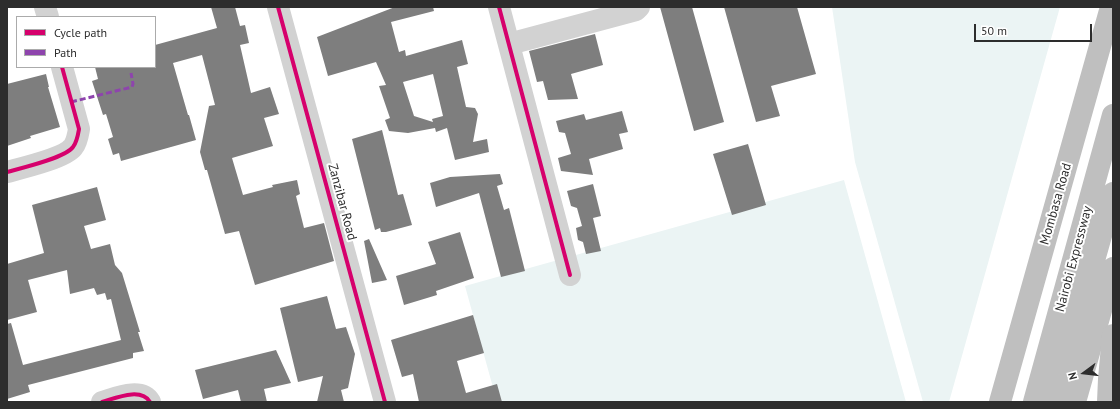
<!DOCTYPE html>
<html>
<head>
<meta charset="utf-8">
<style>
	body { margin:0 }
	#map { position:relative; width:1120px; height:409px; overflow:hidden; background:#fff; font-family:"PT Sans",sans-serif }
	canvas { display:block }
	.frame { position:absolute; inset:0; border:8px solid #2d2d2d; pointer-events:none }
	.legend { position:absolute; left:16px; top:16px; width:140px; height:52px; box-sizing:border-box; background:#fff; border:1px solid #ababab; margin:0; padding:5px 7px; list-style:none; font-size:12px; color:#2d2d2d }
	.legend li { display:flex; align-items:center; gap:8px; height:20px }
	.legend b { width:20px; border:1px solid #ababab }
	.north { position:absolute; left:1064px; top:353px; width:40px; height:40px; -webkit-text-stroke:3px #fff; paint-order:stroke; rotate:255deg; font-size:11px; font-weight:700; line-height:16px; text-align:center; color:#2d2d2d }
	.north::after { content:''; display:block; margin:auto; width:14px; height:18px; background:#2d2d2d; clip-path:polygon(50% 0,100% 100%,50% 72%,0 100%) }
	.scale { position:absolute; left:974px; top:24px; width:118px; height:18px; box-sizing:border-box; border:2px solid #2d2d2d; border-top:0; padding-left:5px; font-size:12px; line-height:14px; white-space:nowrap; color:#2d2d2d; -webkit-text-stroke:3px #fff; paint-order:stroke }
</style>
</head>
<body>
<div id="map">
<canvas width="1120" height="409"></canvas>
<div class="frame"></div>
<ul class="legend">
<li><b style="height:5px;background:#d6006c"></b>Cycle path</li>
<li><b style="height:5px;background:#8e44ad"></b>Path</li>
</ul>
<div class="north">N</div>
<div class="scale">50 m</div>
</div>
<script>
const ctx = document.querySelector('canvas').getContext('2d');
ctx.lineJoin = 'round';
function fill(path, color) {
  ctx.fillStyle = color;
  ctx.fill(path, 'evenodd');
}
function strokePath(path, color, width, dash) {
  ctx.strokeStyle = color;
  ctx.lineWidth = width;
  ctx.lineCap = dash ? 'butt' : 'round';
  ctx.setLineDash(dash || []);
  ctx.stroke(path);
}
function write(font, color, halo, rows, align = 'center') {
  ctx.font = font + ' "PT Sans",sans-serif';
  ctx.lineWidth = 4;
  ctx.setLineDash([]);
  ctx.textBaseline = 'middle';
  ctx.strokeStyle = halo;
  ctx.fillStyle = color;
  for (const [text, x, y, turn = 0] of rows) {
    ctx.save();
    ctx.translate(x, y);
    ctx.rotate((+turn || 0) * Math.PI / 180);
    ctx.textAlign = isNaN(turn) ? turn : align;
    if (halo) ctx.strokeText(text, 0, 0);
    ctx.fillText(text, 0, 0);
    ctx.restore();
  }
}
const green = new Path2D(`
	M832 7H1060L949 402H923L855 162Z
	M844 180 906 402H497L465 286Z`);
const building = new Path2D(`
	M211 7H235L240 26 245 25 249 43 240 45 251 93 270 87 279 114 264 118 273 146 232 158 243 195 273 187 272 185 297 180 300 194 296 196 304 228 324 223 334 261 255 285 239 231 225 234 207 170H205L200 152 209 106 215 105 202 55 173 63 188 115H189L196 140 121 161 119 153 113 155 108 139 113 137 106 114 103 115 92 81 98 79 95 67H155V45L217 28Z
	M395 7H433L434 11 391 22 399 52 405 50 406 56 462 40 468 64 457 67 466 107 475 108 478 114 473 142 487 139 489 152 455 160 447 128 436 132 435 128 408 133 389 131 385 120 390 118 379 86 386 85 376 62 328 76 317 37ZM433 74 443 116 432 119 433 122 414 116 403 82Z
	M660 7H692L724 122 694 131Z
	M724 7H797L816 74 771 86 780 116 756 122Z
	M595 34 603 65 571 74 578 99 548 100 543 81 537 82 529 51Z
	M46 74 49 87H48L60 127 30 136 31 138 7 146V84Z
	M622 111 628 132 619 134 623 149 589 159 593 175 561 171 558 158 571 154 565 133 559 132 556 121 584 114 586 120Z
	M382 130 398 195 403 194 412 225 386 232H381L380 228 375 230 352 139Z
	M748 144 766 205 732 215 713 154Z
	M500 174 503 184 497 186 504 210 509 208 525 271 501 277 479 193 436 207 430 183 450 177Z
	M593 184 601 216 593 218 601 251 586 254 583 242 578 240 576 228 582 226 577 208 571 206 567 191Z
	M97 187 106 220 84 226 91 249 110 244 115 265 122 273 140 332H138L144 351 133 353V358L28 385 30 392 7 399V324L11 323 23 365 121 340 111 299 107 300 105 293 97 295 94 288 70 294 67 270 28 280 37 312 7 320V264L44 253 32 205Z
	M460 232 474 278 436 291 437 295 404 305 396 276 436 264 428 242Z
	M369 239 387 280 372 283 364 241Z
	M327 296 336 329 346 327 355 354 348 388 341 390 344 402H317L323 376 298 382 280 308Z
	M473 315 484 353 457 361 466 393 497 384 502 402H419L413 374 402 377 391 340Z
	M276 350 291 383 264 389 267 402H241L238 390 203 399 195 370Z`);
const minor = new Path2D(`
	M45 7 48 17
	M278 7 385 402
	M499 7 570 275
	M509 44 636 10 639 7
	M7 172C22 168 65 158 73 147 77 142 78 135 79 129L62 67
	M102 402C116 398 141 387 150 402`);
const highway = new Path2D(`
	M1000 402 1111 7
	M1034 402 1113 115
	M1054 402 1113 193
	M1075 402 1113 268`);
const highwayBridge = new Path2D(`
	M1108 402 1109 379 1113 335`);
const quiet = new Path2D(`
	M71 102 132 87 133 84 131 73`);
const cycleway = new Path2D(`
	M278 7 385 402
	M499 7 570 275
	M7 172C22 168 65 158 73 147 77 142 78 135 79 129L62 67
	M102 402C116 398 141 387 150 402`);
const streetNames = [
	["Zanzibar Road",342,202,75],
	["Mombasa Road",1056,204,-74],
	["Nairobi Expressway",1074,259,-75]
];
fill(green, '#ebf4f4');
fill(building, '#7e7e7e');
strokePath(minor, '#d2d2d2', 22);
strokePath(highway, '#bfbfbf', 22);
strokePath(highwayBridge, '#bfbfbf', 22);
strokePath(quiet, '#8e44ad', 3, [6, 3]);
strokePath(cycleway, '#d6006c', 4);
write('13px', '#2d2d2d', '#fff', streetNames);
</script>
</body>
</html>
